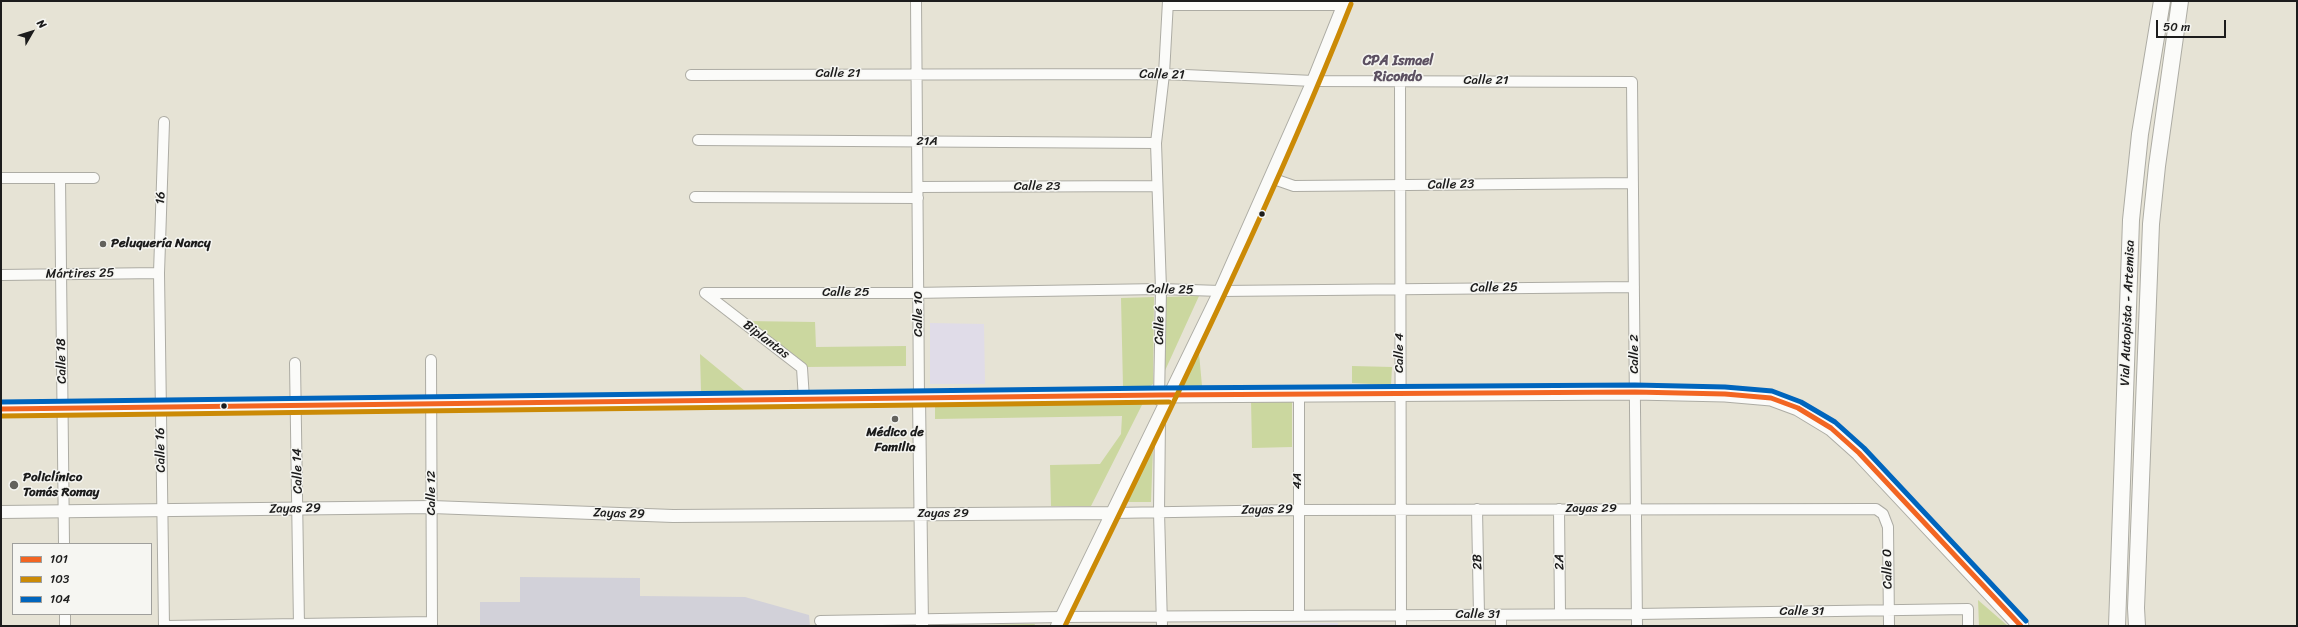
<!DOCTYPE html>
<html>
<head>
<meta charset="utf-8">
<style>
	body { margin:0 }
	#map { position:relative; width:2298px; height:627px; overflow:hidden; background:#e6e3d5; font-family:Sriracha,sans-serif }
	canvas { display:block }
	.frame { position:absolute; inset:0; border:2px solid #1c1c1c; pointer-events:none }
	.legend { position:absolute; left:12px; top:543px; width:140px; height:72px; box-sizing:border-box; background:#f6f6f2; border:1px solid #9f9f9c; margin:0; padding:5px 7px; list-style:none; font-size:12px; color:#1c1c1c }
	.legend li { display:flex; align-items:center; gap:8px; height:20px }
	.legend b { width:20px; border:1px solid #9f9f9c }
	.north { position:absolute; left:12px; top:12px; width:40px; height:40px; -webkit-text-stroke:3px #f6f6f2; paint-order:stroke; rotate:51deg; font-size:11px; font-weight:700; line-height:16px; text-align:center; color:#1c1c1c }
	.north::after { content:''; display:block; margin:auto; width:14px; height:18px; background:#1c1c1c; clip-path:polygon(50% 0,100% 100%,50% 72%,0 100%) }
	.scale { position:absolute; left:2156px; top:20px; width:70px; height:18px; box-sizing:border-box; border:2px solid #1c1c1c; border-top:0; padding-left:5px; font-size:12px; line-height:14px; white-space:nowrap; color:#1c1c1c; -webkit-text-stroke:3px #f6f6f2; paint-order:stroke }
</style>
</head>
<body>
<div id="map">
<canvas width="2298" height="627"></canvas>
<div class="frame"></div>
<ul class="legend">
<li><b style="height:5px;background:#f26522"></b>101</li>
<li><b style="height:5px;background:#cb8a06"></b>103</li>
<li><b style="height:5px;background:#0065bd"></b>104</li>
</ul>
<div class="north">N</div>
<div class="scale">50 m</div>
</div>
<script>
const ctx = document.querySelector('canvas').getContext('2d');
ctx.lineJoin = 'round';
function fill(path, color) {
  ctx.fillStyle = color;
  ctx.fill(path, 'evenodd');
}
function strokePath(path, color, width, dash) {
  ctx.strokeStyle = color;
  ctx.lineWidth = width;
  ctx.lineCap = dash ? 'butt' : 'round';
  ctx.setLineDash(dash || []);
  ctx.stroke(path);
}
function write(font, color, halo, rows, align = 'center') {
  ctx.font = font + ' Sriracha,sans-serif';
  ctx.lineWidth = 3;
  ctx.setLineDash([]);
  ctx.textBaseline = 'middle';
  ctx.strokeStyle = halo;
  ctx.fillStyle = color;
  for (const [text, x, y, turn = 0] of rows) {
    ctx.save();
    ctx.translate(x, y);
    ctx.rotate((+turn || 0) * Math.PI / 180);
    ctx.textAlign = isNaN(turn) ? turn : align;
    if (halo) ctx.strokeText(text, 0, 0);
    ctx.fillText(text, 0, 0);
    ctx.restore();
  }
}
const built = new Path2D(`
	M930 323 984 324 985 384H930Z
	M1338 623V626H1170V625Z`);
const industrial = new Path2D(`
	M520 577 640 578V596L745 597 809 615 810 626H480V602H520Z`);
const green = new Path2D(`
	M1199 296 1163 375 1165 297Z
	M1154 297 1153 384 1149 387H1123L1121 298Z
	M745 321 815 322 816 347 906 346V366L805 367Z
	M1199 353 1202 386H1181Z
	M700 354 745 391H701Z
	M1352 366 1392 367 1391 385 1352 383Z
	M1251 400H1292V447L1252 448Z
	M1143 403 1091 506H1051L1050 465 1100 464 1121 434 1122 416 935 419V405Z
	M1153 448 1151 502H1125Z
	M1978 600 2008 626H1979Z
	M1035 624 1034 626H930Z`);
const minor = new Path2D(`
	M916 1 919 398
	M1168 5H1343
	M691 75 1164 74 1313 81 1632 82 1637 626
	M1400 81 1401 626
	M164 122 159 273 164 626
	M698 140 1156 143
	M1 178H94
	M60 178 64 544
	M1271 178 1294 186 1633 183
	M918 187 1157 186
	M695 197 918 198
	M1 275 159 273
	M705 293H912L1161 289 1220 291 1634 287
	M705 293 802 368 804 399
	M431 360 432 626
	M295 363 299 626
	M1299 394V616
	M1159 400 1161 289 1156 143 1164 74 1168 1
	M1160 416 1159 512 1162 626
	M1477 509 1479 615
	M1559 509 1560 614
	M1111 513 1298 510 1876 509 1883 514 1888 527 1889 626
	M65 614V626
	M1501 615V626
	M820 621 1062 617 1637 614 1968 609V626
	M166 626 432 622`);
const tertiary = new Path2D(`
	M919 398 922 626
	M1 512 432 507 673 516 1111 513
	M1057 626 1220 291 1313 81 1345 1`);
const primary = new Path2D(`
	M1 409 1159 395 1635 392 1725 394 1771 398 1798 408 1831 428 1859 453 2021 626`);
const trunk = new Path2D(`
	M2117 626 2131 220 2140 134 2162 1
	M2137 626 2136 608 2151 224 2157 166 2180 1`);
const bus1 = new Path2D(`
	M1 409 1159 395 1635 392 1725 394 1771 398 1798 408 1831 428 1859 453 2021 626`);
const bus2 = new Path2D(`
	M1 416 1169 402
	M1065 626C1165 420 1267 216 1351 4`);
const bus3 = new Path2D(`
	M1 402 1159 388 1635 385 1725 387 1772 391 1801 402 1835 422 1864 448 2026 621`);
const markers = [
	[1262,214,3.5,"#1c1c1c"],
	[103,244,4,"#63625d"],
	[224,406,3.5,"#1c1c1c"],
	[895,419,4,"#63625d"],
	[14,485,5,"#63625d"]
];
const streetNames = [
	["Calle 21",838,74],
	["Calle 21",1162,75,1],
	["Calle 21",1486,81],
	["21A",927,142],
	["Calle 23",1451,185,-1],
	["Calle 23",1037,187],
	["16",161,198,-88],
	["Mártires 25",80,274,-1],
	["Calle 25",1494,288,-1],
	["Calle 25",1170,290,1],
	["Calle 25",846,293],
	["Vial Autopista - Artemisa",2128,313,-88],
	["Calle 10",919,314,-90],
	["Calle 6",1160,325,-89],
	["Biplantas",766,340,37],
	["Calle 4",1400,353,-90],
	["Calle 2",1635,354,-90],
	["Calle 18",62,361,-91],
	["Calle 16",161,450,-91],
	["Calle 14",298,471,-91],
	["4A",1298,481,-90],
	["Calle 12",432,493,-90],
	["Zayas 29",295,509,-1],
	["Zayas 29",1591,509],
	["Zayas 29",1267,510,-1],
	["Zayas 29",619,514,2],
	["Zayas 29",943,514],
	["2B",1478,562,-91],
	["2A",1560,562,-91],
	["Calle 0",1888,569,-91],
	["Calle 31",1802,612],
	["Calle 31",1478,615]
];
const poiNames = [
	["Peluquería Nancy",111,244],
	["Médico de",895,433,"center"],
	["Familia",895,448,"center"],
	["Policlínico",23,478],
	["Tomás Romay",23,493]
];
const neighbourhoodNames = [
	["CPA Ismael",1398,61],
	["Ricondo",1398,77]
];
fill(built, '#e0dce8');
fill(industrial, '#d2d1d9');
fill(green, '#cbd79f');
strokePath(minor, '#adaca4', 12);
strokePath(tertiary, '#adaca4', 14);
strokePath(primary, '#adaca4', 17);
strokePath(trunk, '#adaca4', 18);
strokePath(minor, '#fbfbf9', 10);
strokePath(tertiary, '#fbfbf9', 12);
strokePath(primary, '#fbfbf9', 15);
strokePath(trunk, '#fbfbf9', 16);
strokePath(bus1, '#f26522', 5);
strokePath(bus2, '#cb8a06', 5);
strokePath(bus3, '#0065bd', 5);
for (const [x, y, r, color] of markers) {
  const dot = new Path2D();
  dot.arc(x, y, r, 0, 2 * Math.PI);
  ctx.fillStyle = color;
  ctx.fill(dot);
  strokePath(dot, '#f6f6f2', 1.5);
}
write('13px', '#1c1c1c', '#f6f6f2', streetNames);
write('bold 13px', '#1c1c1c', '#f6f6f2', poiNames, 'left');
write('bold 14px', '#5c5061', '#f6f6f2', neighbourhoodNames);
</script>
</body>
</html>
